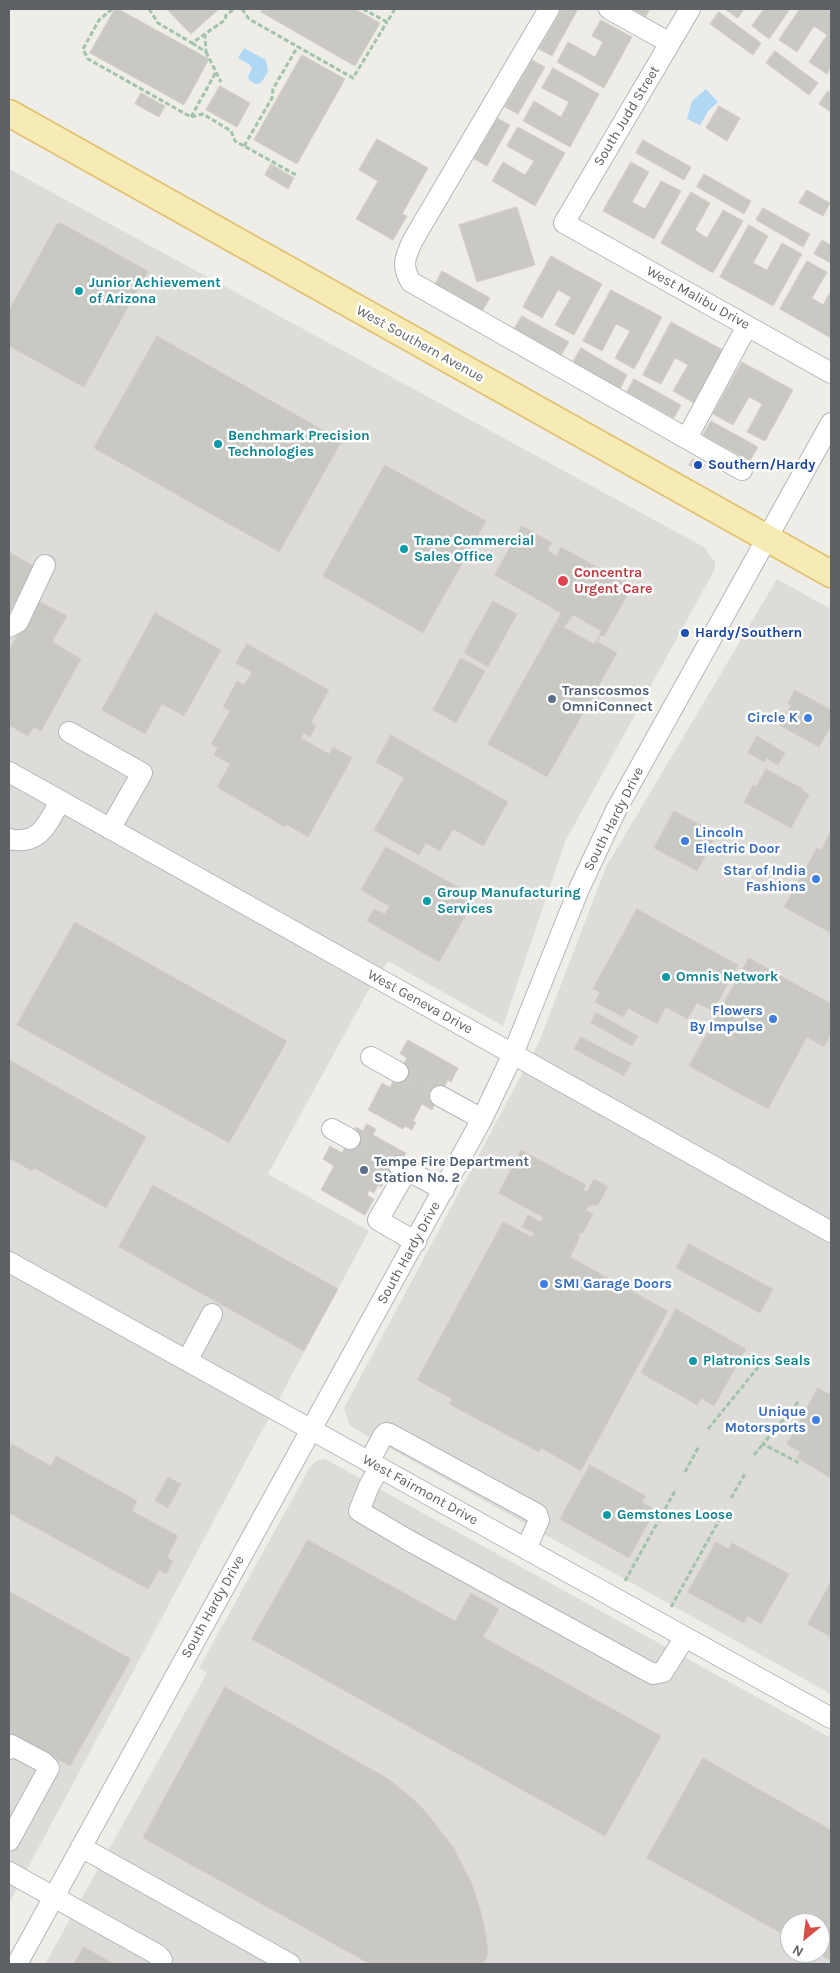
<!DOCTYPE html>
<html>
<head>
<meta charset="utf-8">
<style>
	body { margin:0 }
	#map { position:relative; width:840px; height:1973px; overflow:hidden; background:#efede7; font-family:Karla,sans-serif }
	canvas { display:block }
	.frame { position:absolute; inset:0; border:10px solid #5e6165; pointer-events:none }
	.north { position:absolute; left:780px; top:1913px; width:50px; height:50px; box-sizing:border-box; background:#fff; border:1px solid #bfc0c1; border-radius:50%; rotate:209deg; font-size:14px; font-weight:700; line-height:20px; text-align:center; color:#5e6165 }
	.north::after { content:''; display:block; margin:auto; width:18px; height:22px; background:#d55046; clip-path:polygon(50% 0,100% 100%,50% 72%,0 100%) }
</style>
</head>
<body>
<div id="map">
<canvas width="840" height="1973"></canvas>
<div class="frame"></div>
<div class="north">N</div>
</div>
<script>
const ctx = document.querySelector('canvas').getContext('2d');
ctx.lineJoin = 'round';
function fill(path, color) {
  ctx.fillStyle = color;
  ctx.fill(path, 'evenodd');
}
function strokePath(path, color, width, dash) {
  ctx.strokeStyle = color;
  ctx.lineWidth = width;
  ctx.lineCap = dash ? 'butt' : 'round';
  ctx.setLineDash(dash || []);
  ctx.stroke(path);
}
function write(font, color, halo, rows, align = 'center') {
  ctx.font = font + ' Karla,sans-serif';
  ctx.lineWidth = 5;
  ctx.setLineDash([]);
  ctx.textBaseline = 'middle';
  ctx.strokeStyle = halo;
  ctx.fillStyle = color;
  for (const [text, x, y, turn = 0] of rows) {
    ctx.save();
    ctx.translate(x, y);
    ctx.rotate((+turn || 0) * Math.PI / 180);
    ctx.textAlign = isNaN(turn) ? turn : align;
    if (halo) ctx.strokeText(text, 0, 0);
    ctx.fillText(text, 0, 0);
    ctx.restore();
  }
}
const industrial = new Path2D(`
	M9 169 704 547 715 562V569L565 842 503 1026 388 961 367 993 268 1174 369 1231 9 1903Z
	M777 579 831 609V1694L350 1426 344 1408 539 1042 606 867Z
	M325 1459 831 1738V1964H45L207 1673 199 1668 310 1467 317 1460ZM790 1923H820V1953H790Z`);
const water = new Path2D(`
	M244 48 266 60 268 72 261 83 256 84 249 80 248 76 252 69 250 65 238 58Z
	M706 89 718 102 709 110 700 125 687 119 692 101Z`);
const building = new Path2D(`
	M115 9H118L209 59 184 105 90 53Z
	M167 9H219L191 34Z
	M263 9H355L380 23 355 66 261 12Z
	M562 9H578L552 56 539 49Z
	M632 9H650L646 16Z
	M725 9H744L738 18Z
	M764 9H790L769 39 752 26Z
	M800 9H828L831 11V67L827 74 809 62 827 35 814 26 797 52 779 40Z
	M719 12 761 43 753 55 710 24Z
	M601 20 632 37 604 88 557 62 568 42 595 57 603 42 592 36Z
	M775 51 818 83 809 95 766 63Z
	M302 55 345 79 297 164 254 140Z
	M532 60 545 67 518 114 505 107Z
	M553 68 599 94 570 147 523 121 534 101 561 117 569 102 542 88Z
	M220 86 250 103 237 127 206 110Z
	M828 91 831 94V112L819 104Z
	M141 93 165 106 159 117 135 104Z
	M719 106 740 118 727 141 706 128Z
	M497 118 510 125 487 166 474 159Z
	M518 127 565 153 535 206 492 181 503 162 525 175 534 161 507 146Z
	M377 139 428 168 402 214 407 216 393 240 356 219 378 181 359 170Z
	M643 140 691 167 684 180 636 153Z
	M631 162 649 172 632 202 645 209 661 181 681 191 654 239 603 211Z
	M271 164 294 178 288 189 265 175Z
	M704 174 751 201 744 214 697 187Z
	M807 190 830 203 823 216 799 203Z
	M691 192 710 203 695 230 707 238 723 210 743 221 713 273 661 243Z
	M517 207 535 265 477 282 459 225Z
	M763 208 810 234 803 247 756 220Z
	M61 223 148 271 84 387 9 346V310L57 224Z
	M749 225 768 236 753 263 767 270 782 243 802 254 773 306 720 277Z
	M822 240 831 245V263L814 254Z
	M551 256 602 284 574 335 555 325 571 297 558 290 542 318 523 307Z
	M807 261 827 272 812 298 823 305 831 291V338L780 309Z
	M442 271 490 298 482 311 435 285Z
	M611 290 662 317 634 369 615 358 630 331 616 324 602 351 583 341Z
	M522 316 569 342 561 355 514 329Z
	M671 322 723 350 694 403 673 391 688 365 675 358 661 384 643 375Z
	M157 336 342 441 279 552 94 448Z
	M581 348 627 375 620 389 573 362Z
	M742 362 793 390 765 441 747 432 762 404 749 397 733 425 713 414Z
	M634 379 681 405 674 418 627 392Z
	M711 421 758 447 750 461 703 435Z
	M693 459 705 465 701 471 689 465Z
	M385 465 486 521 423 633 323 576Z
	M522 526 552 543 547 550 557 556 561 547 632 587 604 636 601 635 597 642 601 631 573 615 564 627 556 623 561 613 495 575Z
	M9 552 34 566 9 613Z
	M37 600 67 616 52 642 81 659 41 731 34 727 28 736 9 725V651Z
	M493 601 517 614 488 667 464 653Z
	M155 613 221 650 184 716 162 704 145 734 102 710Z
	M556 623 594 644 596 641 617 653 547 777 488 744Z
	M247 644 329 690 311 722 316 726 310 737 304 733 301 738 329 754 333 747 352 758 308 837 286 824 285 827 217 787 230 764 214 755 218 748 211 744 230 711 223 707 237 681 244 685 252 672 236 663Z
	M461 658 485 671 456 723 433 710Z
	M795 690 831 710V728L830 727 819 747 779 725 791 705 788 704Z
	M391 735 508 802 483 846 453 829 440 851 426 843 419 855 374 830 404 778 376 762Z
	M757 736 785 753 778 765 767 758 764 762 748 753Z
	M766 769 803 789 802 790 809 795 791 828 744 802 753 785 756 787Z
	M674 811 717 834 697 871 654 848Z
	M831 831V933L784 907 817 848 821 850Z
	M386 847 476 897 439 962 367 921 374 909 385 914 389 906 361 890Z
	M637 909 738 965 713 1011 697 1003 687 1019 666 1007 657 1024 628 1008 623 1017 595 1002 600 992 593 989Z
	M75 922 287 1041 229 1143 17 1025Z
	M749 958 831 1004V1034L824 1047 807 1037 768 1109 689 1066Z
	M596 1013 638 1036 632 1046 591 1023Z
	M581 1037 631 1063 624 1076 574 1049Z
	M408 1040 458 1068 451 1082 448 1080 432 1110 422 1104 413 1121 416 1122 412 1130 405 1126 403 1129 368 1110 382 1083 391 1088V1085L407 1058 400 1054Z
	M9 1060 146 1137 106 1208 34 1168 32 1171 9 1158Z
	M367 1124 376 1129 373 1135 406 1153 393 1177 388 1174 381 1187 378 1185 374 1193 369 1190 367 1195 374 1199 365 1215 321 1190 334 1166 323 1159 330 1146 342 1153 356 1127 363 1131Z
	M521 1150 586 1185 583 1190 587 1192 594 1179 608 1187 598 1205 589 1206 586 1210 593 1214 582 1234 580 1233 578 1236 580 1237 570 1257 668 1311 581 1471 541 1448 539 1452 449 1404 452 1399 417 1380 503 1222 532 1237 534 1233 522 1227 528 1215 540 1222 543 1217 499 1193Z
	M153 1185 338 1289 304 1351 119 1247Z
	M689 1244 773 1289 760 1313 676 1268Z
	M676 1309 746 1349 714 1406 701 1398 697 1405 641 1373Z
	M818 1388 831 1395V1478L797 1458 800 1452 787 1444Z
	M12 1444 51 1466 56 1456 137 1501 132 1511 178 1536 167 1557 173 1561 166 1574 159 1570 148 1589 9 1513V1451Z
	M590 1465 646 1496 642 1502 655 1510 629 1558 560 1519Z
	M168 1477 181 1484 168 1508 155 1501Z
	M308 1540 455 1621 471 1593 499 1609 483 1637 661 1736 605 1836 252 1639Z
	M716 1542 729 1549 732 1543 789 1574 761 1624 748 1616 744 1623 688 1592Z
	M831 1582V1637L808 1624Z
	M9 1591 131 1659 70 1766 9 1733Z
	M225 1687 387 1778 413 1799 425 1811 453 1847 472 1884 482 1916 486 1936 488 1954 483 1964H370L143 1838Z
	M703 1758 831 1830V1961L817 1953H820V1923H790V1938L647 1858Z
	M84 1947 114 1964H74Z`);
const minorTunnel = new Path2D(`
	M398 1072 440 1096
	M350 1139 399 1166`);
const path = new Path2D(`
	M112 9 99 20 83 49 88 59 191 117 203 114 231 131 235 141 298 176
	M149 9 158 23 192 43 225 20 226 15 234 9
	M242 9 249 19 353 78 387 22
	M363 9 387 22 395 9
	M192 43 206 52 205 35
	M206 52 221 82
	M191 117 216 72
	M244 146 272 98 273 89 298 46
	M798 1402 763 1444 799 1463
	M708 1429 764 1360
	M754 1455 763 1444
	M685 1472 699 1446
	M731 1498 746 1472
	M625 1581 676 1489
	M671 1607 722 1515`);
const minor = new Path2D(`
	M549 9 413 240C405 257 401 266 411 282L742 470
	M609 9 670 43
	M690 9 564 223 831 373
	M687 438 747 326
	M9 627 18 622 45 565
	M69 732 142 773 110 829
	M9 772 831 1232
	M9 839C40 846 48 823 60 801
	M371 1057 398 1072
	M440 1096 482 1119
	M332 1129 350 1139
	M399 1166 444 1190
	M407 1170 378 1220 416 1242
	M9 1262 831 1718
	M187 1361 212 1314
	M369 1462 383 1436 386 1433 390 1434 537 1514 539 1520 526 1549
	M379 1468 369 1486 359 1511 408 1540 653 1674 663 1672 685 1637
	M9 1749 11 1745 43 1762 49 1768 9 1841
	M81 1847 290 1964
	M9 1872 158 1955 162 1960 160 1964
	M17 1964 482 1119 513 1054 579 889 616 810 831 423`);
const major = new Path2D(`
	M9 113 831 574`);
const markers = [
	[79,291,5,"#0f9aa8"],
	[218,444,5,"#0f9aa8"],
	[698,465,5,"#1a4fb4"],
	[404,549,5,"#0f9aa8"],
	[563,581,6,"#e0444e"],
	[685,633,5,"#1a4fb4"],
	[552,699,5,"#5c6f8a"],
	[808,718,5,"#3f7fe0"],
	[685,841,5,"#3f7fe0"],
	[816,879,5,"#3f7fe0"],
	[427,901,5,"#0f9aa8"],
	[666,977,5,"#0f9aa8"],
	[773,1019,5,"#3f7fe0"],
	[364,1170,5,"#5c6f8a"],
	[544,1284,5,"#3f7fe0"],
	[693,1361,5,"#0f9aa8"],
	[816,1420,5,"#3f7fe0"],
	[607,1515,5,"#0f9aa8"]
];
const streetNames = [
	["South Judd Street",627,116,-59],
	["West Malibu Drive",698,298,29],
	["West Southern Avenue",420,344,29],
	["South Hardy Drive",614,819,-63],
	["West Geneva Drive",420,1002,29],
	["South Hardy Drive",409,1253,-61],
	["West Fairmont Drive",420,1490,29],
	["South Hardy Drive",213,1607,-61]
];
const cultureNames = [
	["Junior Achievement",89,283],
	["of Arizona",89,299],
	["Benchmark Precision",228,436],
	["Technologies",228,452],
	["Trane Commercial",414,541],
	["Sales Office",414,557],
	["Group Manufacturing",437,893],
	["Services",437,909],
	["Omnis Network",676,977],
	["Platronics Seals",703,1361],
	["Gemstones Loose",617,1515]
];
const transitNames = [
	["Southern/Hardy",708,465],
	["Hardy/Southern",695,633]
];
const healthNames = [
	["Concentra",574,573],
	["Urgent Care",574,589]
];
const serviceNames = [
	["Transcosmos",562,691],
	["OmniConnect",562,707],
	["Tempe Fire Department",374,1162],
	["Station No. 2",374,1178]
];
const shopNames = [
	["Circle K",798,718],
	["Lincoln",695,833,"left"],
	["Electric Door",695,849,"left"],
	["Star of India",806,871],
	["Fashions",806,887],
	["Flowers",763,1011],
	["By Impulse",763,1027],
	["SMI Garage Doors",554,1284,"left"],
	["Unique",806,1412],
	["Motorsports",806,1428]
];
fill(industrial, '#dedcd9');
fill(water, '#b0d8f5');
fill(building, '#cac8c3');
strokePath(building, '#d3cec6', 1);
strokePath(minorTunnel, '#cbcac6', 20, [20, 10]);
strokePath(minor, '#b4b6ba', 22);
strokePath(major, '#e1c06d', 29);
strokePath(path, '#a0c3aa', 3, [5, 2.5]);
strokePath(minor, '#fff', 20);
strokePath(major, '#f6ebb4', 26);
for (const [x, y, r, color] of markers) {
  const dot = new Path2D();
  dot.arc(x, y, r, 0, 2 * Math.PI);
  ctx.fillStyle = color;
  ctx.fill(dot);
  strokePath(dot, '#fff', 2);
}
write('14px', '#5e6165', '#fff', streetNames);
write('bold 14px', '#0d838f', '#fff', cultureNames, 'left');
write('bold 14px', '#164399', '#fff', transitNames, 'left');
write('bold 14px', '#be3a42', '#fff', healthNames, 'left');
write('bold 14px', '#4e5e75', '#fff', serviceNames, 'left');
write('bold 14px', '#366cbe', '#fff', shopNames, 'right');
</script>
</body>
</html>
